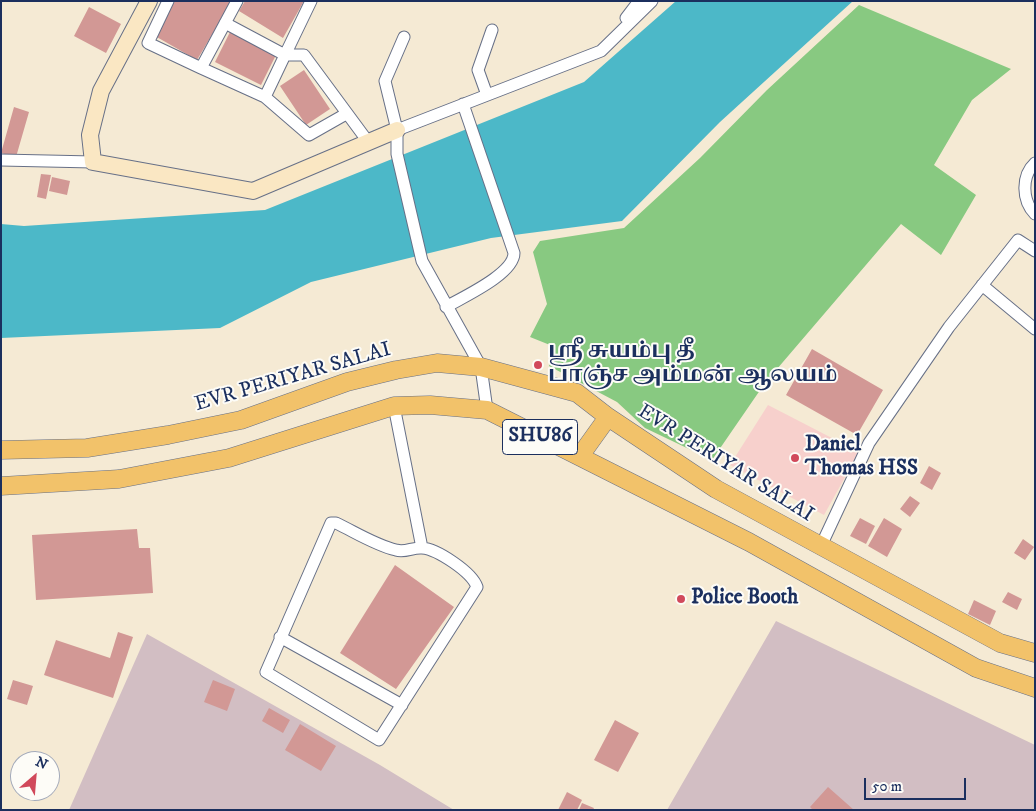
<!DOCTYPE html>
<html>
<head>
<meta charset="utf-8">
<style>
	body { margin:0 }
	#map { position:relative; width:1036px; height:811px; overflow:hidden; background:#f5ead4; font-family:"IM FELL DW Pica",serif }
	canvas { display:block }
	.frame { position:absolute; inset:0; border:2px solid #1b2f5e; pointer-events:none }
	.north { position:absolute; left:10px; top:751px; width:50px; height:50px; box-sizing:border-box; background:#fdfcf7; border:1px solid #a3aaba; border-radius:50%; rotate:27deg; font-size:14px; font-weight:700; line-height:20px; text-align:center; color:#1b2f5e }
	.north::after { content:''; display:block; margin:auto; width:18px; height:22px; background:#d1495b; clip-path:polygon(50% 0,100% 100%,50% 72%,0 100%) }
	.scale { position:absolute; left:864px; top:778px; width:102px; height:22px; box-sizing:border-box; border:2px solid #1b2f5e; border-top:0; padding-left:6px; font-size:15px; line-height:18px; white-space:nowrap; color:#1b2f5e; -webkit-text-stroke:4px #fdfcf7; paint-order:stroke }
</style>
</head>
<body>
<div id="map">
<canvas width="1036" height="811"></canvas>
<div class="frame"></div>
<div class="north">N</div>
<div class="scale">50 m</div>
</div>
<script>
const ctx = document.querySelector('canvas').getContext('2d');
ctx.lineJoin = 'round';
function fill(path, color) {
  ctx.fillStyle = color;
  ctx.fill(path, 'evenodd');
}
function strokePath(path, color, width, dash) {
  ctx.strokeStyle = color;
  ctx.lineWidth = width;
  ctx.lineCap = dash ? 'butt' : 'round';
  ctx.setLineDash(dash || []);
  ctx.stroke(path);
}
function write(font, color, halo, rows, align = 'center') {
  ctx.font = font + ' "IM FELL DW Pica","Noto Serif Tamil",serif';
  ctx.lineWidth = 4;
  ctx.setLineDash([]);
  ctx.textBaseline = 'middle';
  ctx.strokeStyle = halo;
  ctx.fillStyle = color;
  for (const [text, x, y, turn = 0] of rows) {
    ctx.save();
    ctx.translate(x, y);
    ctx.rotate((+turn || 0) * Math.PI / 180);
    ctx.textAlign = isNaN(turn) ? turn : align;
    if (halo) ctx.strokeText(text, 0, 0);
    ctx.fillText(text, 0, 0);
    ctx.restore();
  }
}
const built = new Path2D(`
	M768 405 859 452 824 515 730 465Z`);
const industrial = new Path2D(`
	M776 621 1035 745V810H667Z
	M147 634 380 765 454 810H69Z`);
const green = new Path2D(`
	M859 5 1011 69 972 100 934 165 976 195 941 255 901 224 765 383 712 460 645 428 617 402 549 366 555 347 530 337 547 304 533 252 540 241 624 228 700 158 767 90Z`);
const water = new Path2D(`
	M676 1H853L720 122 622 221 491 238 311 282 220 328 1 338V224L24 226 265 210 584 82Z`);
const building = new Path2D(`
	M175 1H232L197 60 155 36Z
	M245 1H304L283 38 239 11Z
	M89 7 121 24 106 53 74 36Z
	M230 32 276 55 261 85 215 62Z
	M304 70 330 109 306 125 280 86Z
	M14 107 29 112 16 157 1 153Z
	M41 174 51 175 46 199 37 197Z
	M52 177 70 181 67 195 49 191Z
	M812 349 883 390 857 435 786 395Z
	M929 466 941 473 932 490 920 483Z
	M910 496 920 503 910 517 900 509Z
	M860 518 875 526 866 544 850 536Z
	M884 518 902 529 887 557 868 546Z
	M137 529 139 548H150L153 593 36 600 32 535Z
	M1023 539 1034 547 1025 560 1014 553Z
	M395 565 454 607 396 689 340 653Z
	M1008 592 1022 599 1017 610 1002 602Z
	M974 600 996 611 990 625 968 614Z
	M118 632 133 637 113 698 44 675 56 640 110 658Z
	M13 680 33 686 27 705 7 699Z
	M213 680 235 689 227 711 204 702Z
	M269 708 290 720 283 733 262 721Z
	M615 720 639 733 618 772 594 760Z
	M300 724 336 746 321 771 285 750Z
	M828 787 854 810H813L810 807Z
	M567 792 582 800 577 810H558Z
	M582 803 594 808 593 810H579Z`);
const street = new Path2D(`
	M168 1 148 43 201 68 237 1
	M626 18 639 1
	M225 23 285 55 311 1
	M404 37 385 81 397 130V154L422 261 481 367 487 410
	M201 68 265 97 285 55H304L369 143
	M487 95 478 70 492 30
	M265 97 309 135 346 114
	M397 130 601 51 652 1
	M1 160 93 162
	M1035 163C1021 176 1022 201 1035 214
	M982 285 1035 329
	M446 307C463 297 514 274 514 253L463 104
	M394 406 422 548
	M331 523H336C355 532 375 545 396 550 405 553 413 547 422 548 437 549 472 572 477 587L379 740 266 672Z
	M820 548 869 443 949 327 1018 240 1035 251
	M280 637 402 705`);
const secondary = new Path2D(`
	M149 1 101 91 90 135 93 162 253 191 397 130`);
const primary = new Path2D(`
	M1 450 87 448 168 435 241 420 347 382 396 370 437 363 481 367 577 393 608 417 716 489 1000 643 1035 653
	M580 456 608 417
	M1 486 119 479 229 458 394 406 430 405 487 410 749 542 976 668 1035 688`);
const markers = [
	[538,365,5,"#d1495b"],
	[795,458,5,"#d1495b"],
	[681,599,5,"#d1495b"]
];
const shields = [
	[540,437,75]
];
const shieldNames = [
	["SHU86",540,437]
];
const poiNames = [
	["ஶ்ரீ சுயம்பு தீ",548,353],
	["பாஞ்ச அம்மன் ஆலயம்",548,377],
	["Daniel",805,446],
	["Thomas HSS",805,470],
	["Police Booth",691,599]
];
const streetNames = [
	["EVR PERIYAR SALAI",293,378,-16],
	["EVR PERIYAR SALAI",725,464,32]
];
fill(built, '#f7d0cc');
fill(industrial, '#d2bec3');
fill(green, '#88c981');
fill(water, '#4cb8c8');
fill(building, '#d29895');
strokePath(street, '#677087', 13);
strokePath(secondary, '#677087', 18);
strokePath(primary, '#677087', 19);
strokePath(street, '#fff', 11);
strokePath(secondary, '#fae7c3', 16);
strokePath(primary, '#f2c26a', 18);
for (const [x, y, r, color] of markers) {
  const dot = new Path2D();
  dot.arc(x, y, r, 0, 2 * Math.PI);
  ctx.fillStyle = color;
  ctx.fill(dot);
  strokePath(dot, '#fdfcf7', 2);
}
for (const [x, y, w] of shields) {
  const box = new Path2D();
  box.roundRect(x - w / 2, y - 17.5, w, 35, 4);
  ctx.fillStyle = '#fdfcf7';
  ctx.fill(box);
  strokePath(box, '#1b2f5e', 1);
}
write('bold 20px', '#1b2f5e', null, shieldNames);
write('bold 21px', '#1b2f5e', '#fdfcf7', poiNames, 'left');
write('21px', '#1b2f5e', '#fdfcf7', streetNames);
</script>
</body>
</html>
